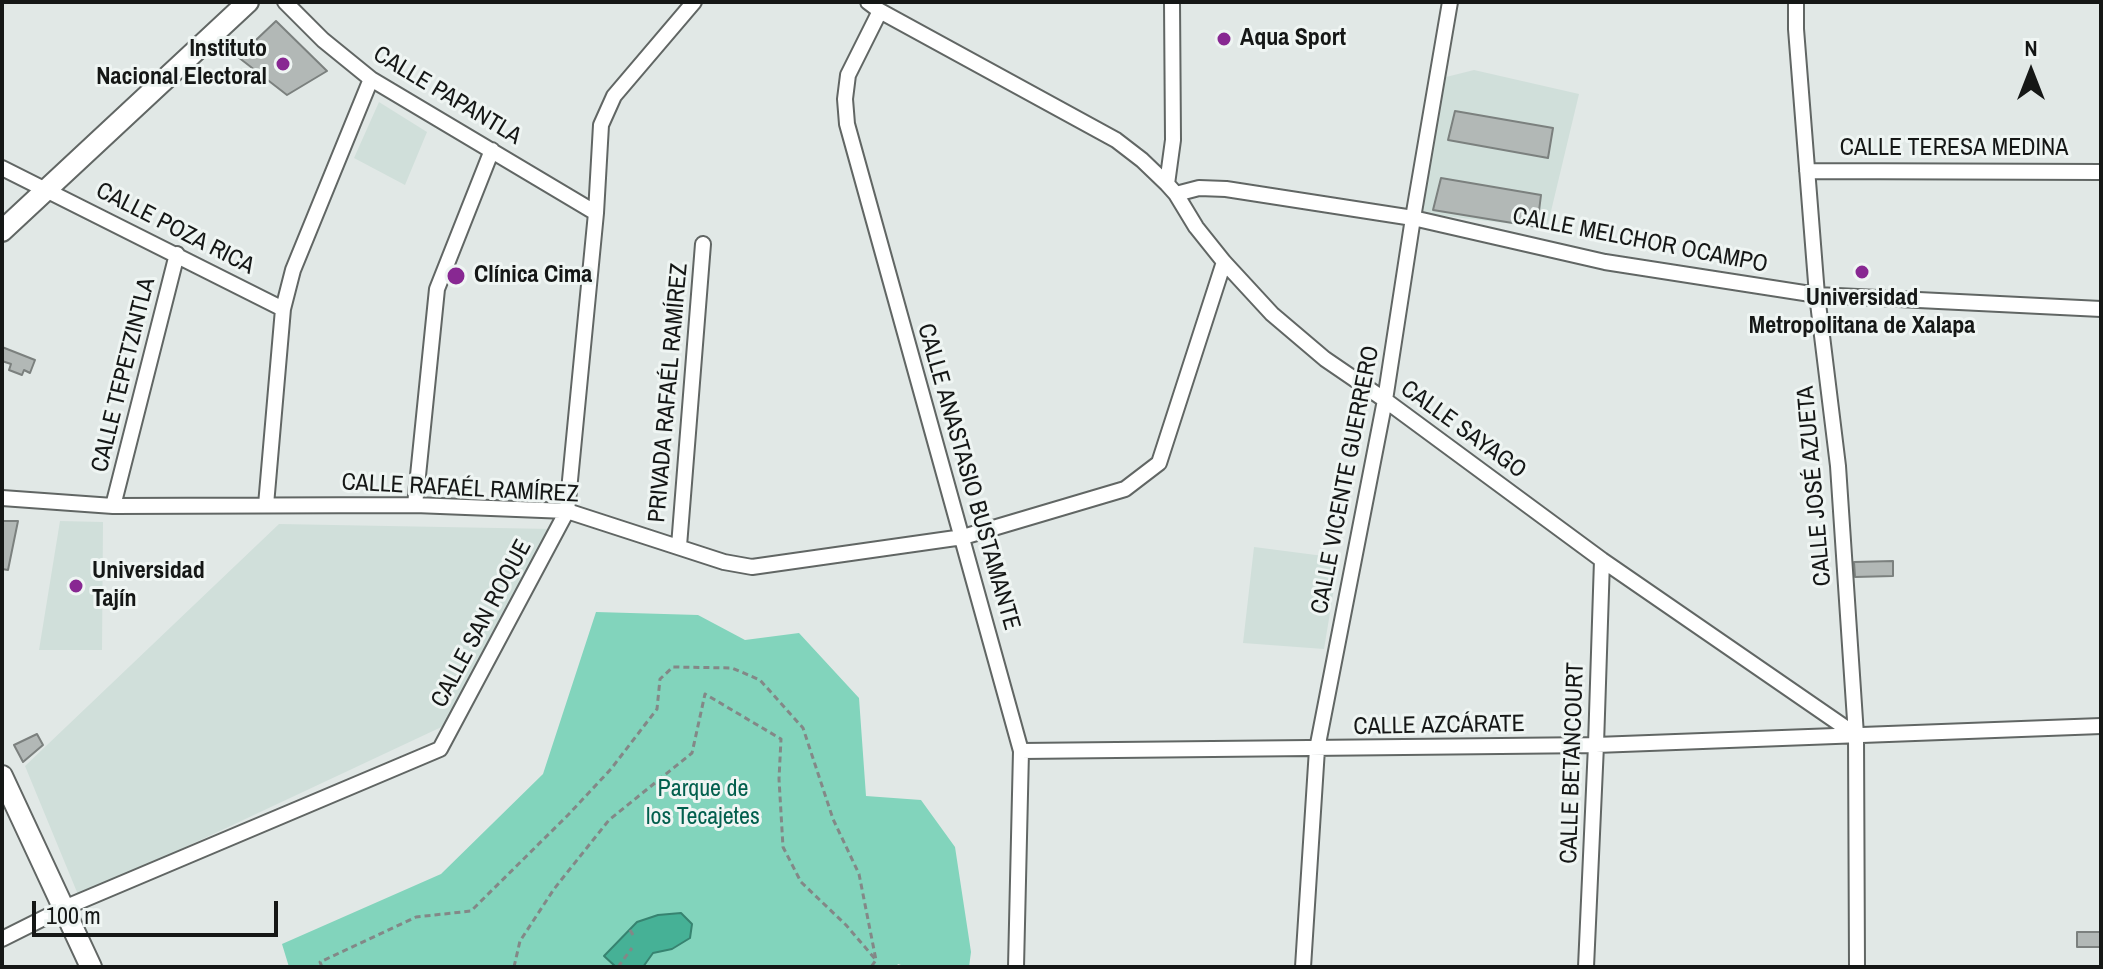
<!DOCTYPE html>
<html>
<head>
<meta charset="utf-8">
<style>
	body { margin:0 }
	#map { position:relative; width:2103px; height:969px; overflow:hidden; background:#e1e8e6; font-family:"Archivo Narrow",sans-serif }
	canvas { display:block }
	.frame { position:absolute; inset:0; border:4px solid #151716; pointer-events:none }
	.north { position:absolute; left:1991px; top:32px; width:80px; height:80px; -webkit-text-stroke:6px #eff5f3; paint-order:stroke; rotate:0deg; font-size:22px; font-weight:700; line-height:32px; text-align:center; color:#151716 }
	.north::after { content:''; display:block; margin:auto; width:28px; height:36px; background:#151716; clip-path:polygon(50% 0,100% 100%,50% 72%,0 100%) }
	.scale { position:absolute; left:32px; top:901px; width:246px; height:36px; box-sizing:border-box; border:4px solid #151716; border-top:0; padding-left:10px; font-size:24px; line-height:28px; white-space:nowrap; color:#151716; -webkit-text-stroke:6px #eff5f3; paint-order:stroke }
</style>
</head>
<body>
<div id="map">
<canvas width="2103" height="969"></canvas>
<div class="frame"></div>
<div class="north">N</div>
<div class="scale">100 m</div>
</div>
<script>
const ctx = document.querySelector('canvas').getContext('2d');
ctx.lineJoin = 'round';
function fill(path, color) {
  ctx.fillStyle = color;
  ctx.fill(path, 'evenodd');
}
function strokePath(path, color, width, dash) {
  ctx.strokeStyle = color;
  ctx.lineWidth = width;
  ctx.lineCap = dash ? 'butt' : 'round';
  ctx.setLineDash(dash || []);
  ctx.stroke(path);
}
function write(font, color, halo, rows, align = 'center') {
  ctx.font = font + ' "Archivo Narrow",sans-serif';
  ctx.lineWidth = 6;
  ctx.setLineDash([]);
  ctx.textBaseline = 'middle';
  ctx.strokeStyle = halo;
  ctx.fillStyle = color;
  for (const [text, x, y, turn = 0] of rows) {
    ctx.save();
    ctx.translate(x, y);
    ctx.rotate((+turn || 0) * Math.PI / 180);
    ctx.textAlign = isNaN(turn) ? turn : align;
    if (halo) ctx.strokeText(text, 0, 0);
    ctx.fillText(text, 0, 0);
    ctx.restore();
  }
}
const built = new Path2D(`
	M1474 70 1579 94 1547 228 1420 213 1442 78Z
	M379 102 427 132 405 185 354 158Z
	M60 521 103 522 102 650H39Z
	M279 524 552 529 450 723 79 897 25 766Z
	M1254 547 1339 558 1324 649 1243 643Z`);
const green = new Path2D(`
	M596 612 698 615 745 640 799 633 859 698 866 796 921 800 955 847 971 952 969 967H907L898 964 896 967H289L282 944 441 874 543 774Z`);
const water = new Path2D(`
	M681 913 692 924 690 938 672 949 653 953 643 967H616L604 956 637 922 658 915Z`);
const building = new Path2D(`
	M276 21 327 71 287 95 238 57Z
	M1455 111 1553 128 1548 158 1448 140Z
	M1441 178 1541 195 1537 227 1433 210Z
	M2 347 35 360 30 373 24 370 22 375 9 370 11 364 2 361Z
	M2 521H18L8 570 2 569Z
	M1893 561V576L1855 577 1854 562Z
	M37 734 43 745 23 762 14 745Z
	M2077 932H2101V947H2077Z`);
const path = new Path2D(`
	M630 930 633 935
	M322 967 320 962 416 917 471 911 568 815 611 769 657 709 660 679 673 667 732 668 760 680 803 728 833 819 859 874 876 960
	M514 967 520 941 554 889 609 820 692 753 705 694 781 739 779 779 783 847 801 882 846 925 876 960 871 967
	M618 967 632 948`);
const minor = new Path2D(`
	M285 2 323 40 371 79 596 213
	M868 2 880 11 1116 140 1142 160 1167 184 1176 194 1196 227 1224 262 1272 314 1325 359 1385 400 1602 560 1856 735
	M1796 2V29L1817 295 1838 466 1856 735 1857 967
	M880 11 848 75 845 99 847 124 1021 751 1016 967
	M2 168 283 309
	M1807 171 2101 172
	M1167 184 1173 140 1172 2
	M1176 194 1199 188 1226 189 1413 218 1605 262 1817 295 2101 309
	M2 498 113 506 415 505 567 511 724 562 752 567 963 537 1125 489 1159 463 1224 262
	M266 505 283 309 293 270 371 79
	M415 505 437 289 492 150
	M113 506 177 254
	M679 546 703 244
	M1021 751 1596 745 2101 726
	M2 939 64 908 440 749 567 511 596 213 601 125 614 96 694 2
	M1303 967 1317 749 1385 400 1413 218 1450 2
	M1586 967 1596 745 1602 560`);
const secondary = new Path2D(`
	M2 231 248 2
	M2 776 91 967`);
const markers = [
	[1224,39,8,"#882892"],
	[283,64,8,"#882892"],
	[1862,272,8,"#882892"],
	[456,276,10,"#882892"],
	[76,586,8,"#882892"]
];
const poiNames = [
	["Aqua Sport",1240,39],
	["Instituto",267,50,"right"],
	["Nacional Electoral",267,78,"right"],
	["Clínica Cima",474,276],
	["Universidad",1862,299,"center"],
	["Metropolitana de Xalapa",1862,327,"center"],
	["Universidad",92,572],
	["Tajín",92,600]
];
const streetNames = [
	["CALLE PAPANTLA",447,96,31],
	["CALLE TERESA MEDINA",1954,149],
	["CALLE POZA RICA",175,229,27],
	["CALLE MELCHOR OCAMPO",1640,241,11],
	["CALLE TEPETZINTLA",124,375,-76],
	["PRIVADA RAFAÉL RAMÍREZ",669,393,-85],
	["CALLE SAYAGO",1463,430,36],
	["CALLE ANASTASIO BUSTAMANTE",968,477,74],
	["CALLE VICENTE GUERRERO",1346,480,-79],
	["CALLE JOSÉ AZUETA",1815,486,-95],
	["CALLE RAFAÉL RAMÍREZ",460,489,3],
	["CALLE SAN ROQUE",482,624,-62],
	["CALLE AZCÁRATE",1439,726,-1],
	["CALLE BETANCOURT",1573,763,-88]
];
const parkNames = [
	["Parque de",703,790],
	["los Tecajetes",703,818]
];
fill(built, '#d0dfda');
fill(green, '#82d4bc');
fill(water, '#46b196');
strokePath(water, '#378370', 2);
fill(building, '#b2b8b6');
strokePath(building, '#7b807e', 2);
strokePath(minor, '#616664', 18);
strokePath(secondary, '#616664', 24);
strokePath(path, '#838887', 3, [6, 4]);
strokePath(minor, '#fff', 14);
strokePath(secondary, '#fff', 20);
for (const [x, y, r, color] of markers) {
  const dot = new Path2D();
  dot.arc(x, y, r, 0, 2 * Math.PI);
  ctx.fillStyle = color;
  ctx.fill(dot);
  strokePath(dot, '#eff5f3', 3);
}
write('bold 24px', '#151716', '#eff5f3', poiNames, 'left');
write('24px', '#151716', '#eff5f3', streetNames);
write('24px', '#025f4d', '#eff5f3', parkNames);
</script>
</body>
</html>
